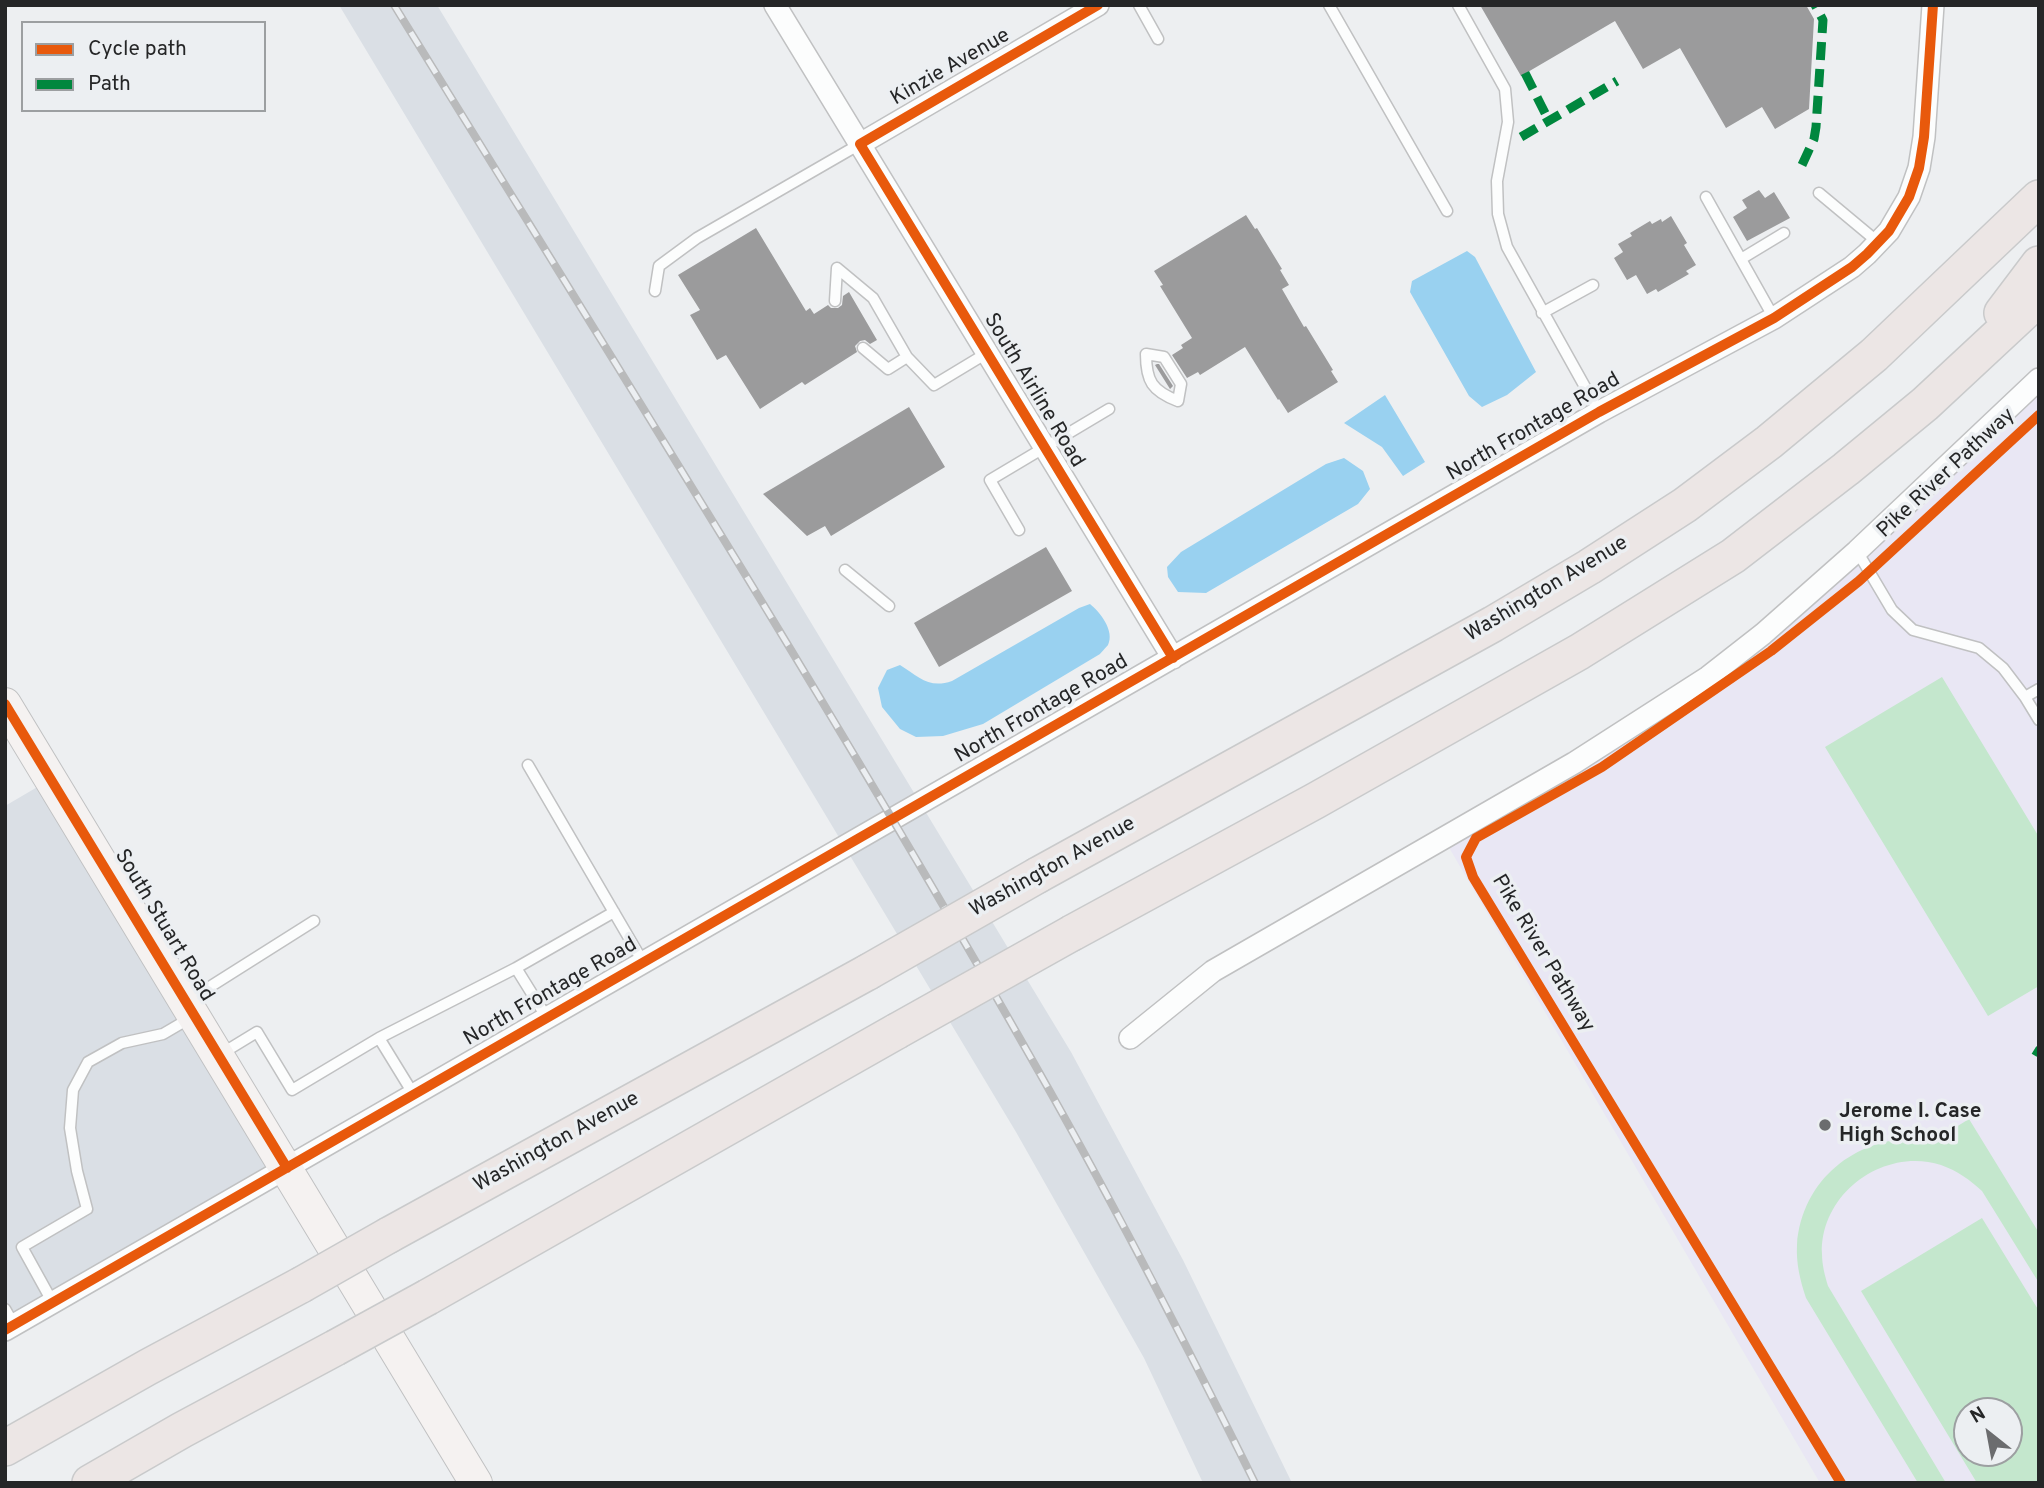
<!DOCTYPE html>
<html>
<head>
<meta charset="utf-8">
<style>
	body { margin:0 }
	#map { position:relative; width:2044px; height:1488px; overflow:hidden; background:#edeff1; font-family:Overpass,sans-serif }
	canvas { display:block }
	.frame { position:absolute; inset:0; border:7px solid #252627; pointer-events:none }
	.legend { position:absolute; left:21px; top:21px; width:245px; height:91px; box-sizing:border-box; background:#eceff2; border:2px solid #9c9fa1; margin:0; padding:9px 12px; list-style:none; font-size:21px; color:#252627 }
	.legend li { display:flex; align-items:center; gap:14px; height:35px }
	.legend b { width:35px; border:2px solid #9c9fa1 }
	.north { position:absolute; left:1953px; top:1397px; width:70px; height:70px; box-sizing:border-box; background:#eceff2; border:2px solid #9c9fa1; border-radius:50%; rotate:329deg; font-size:19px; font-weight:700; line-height:28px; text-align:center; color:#252627 }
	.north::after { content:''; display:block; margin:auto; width:24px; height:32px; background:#6b6c6e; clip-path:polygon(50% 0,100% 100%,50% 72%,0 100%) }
</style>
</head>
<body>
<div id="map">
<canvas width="2044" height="1488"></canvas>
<div class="frame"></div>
<ul class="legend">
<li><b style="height:9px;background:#e8590c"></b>Cycle path</li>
<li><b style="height:9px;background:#00873e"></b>Path</li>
</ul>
<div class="north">N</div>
</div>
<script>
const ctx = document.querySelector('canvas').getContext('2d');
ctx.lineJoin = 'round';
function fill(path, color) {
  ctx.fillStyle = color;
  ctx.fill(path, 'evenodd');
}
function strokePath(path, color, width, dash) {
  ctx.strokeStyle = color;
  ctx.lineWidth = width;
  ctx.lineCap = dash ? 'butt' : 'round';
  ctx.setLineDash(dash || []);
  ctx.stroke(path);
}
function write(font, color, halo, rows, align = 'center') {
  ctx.font = font + ' Overpass,sans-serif';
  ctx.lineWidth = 7;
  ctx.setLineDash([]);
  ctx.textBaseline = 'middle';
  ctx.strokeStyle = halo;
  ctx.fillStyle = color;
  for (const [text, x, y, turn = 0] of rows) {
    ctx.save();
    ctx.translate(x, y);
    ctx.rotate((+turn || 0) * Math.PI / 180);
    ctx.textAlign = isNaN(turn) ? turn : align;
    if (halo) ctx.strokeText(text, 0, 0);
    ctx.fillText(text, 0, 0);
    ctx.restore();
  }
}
const built = new Path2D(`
	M339 5H437L1071 1052 1183 1260 1292 1483H1203L1144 1358 1016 1132Z
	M51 779 287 1168 5 1330V806Z`);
const education = new Path2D(`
	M2039 379V1483H1820L1444 839 1708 677ZM1967 1411H2009V1453H1967Z`);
const green = new Path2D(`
	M1942 677 2039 837V986L1988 1016 1825 747Z
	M1969 1119 2039 1233V1283L1982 1191C1970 1180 1958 1171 1941 1165 1884 1147 1820 1193 1822 1254 1822 1265 1825 1276 1828 1286L1946 1483H1918L1806 1298C1800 1280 1796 1263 1797 1245 1803 1165 1881 1122 1954 1144L1948 1132Z
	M1982 1218 2039 1311V1483H1977L1861 1291ZM1967 1411H2009V1453H1967Z`);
const water = new Path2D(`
	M1467 251 1475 257 1536 372 1507 395 1482 407 1469 396 1410 292 1412 281Z
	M1385 395 1425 462 1403 476 1382 447 1344 423Z
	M1344 458 1363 471 1370 489 1358 504 1206 593 1178 592 1168 577 1167 567 1181 552 1326 464Z
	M1090 604C1100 612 1115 631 1108 645 1107 646 1101 653 1100 654L983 724 943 736 916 737 900 729 882 707 878 688 887 670 900 665C919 677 929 689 952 681L1079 608Z`);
const building = new Path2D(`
	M1480 5H1806L1814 19 1809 109 1775 129 1762 107 1726 128 1680 48 1643 69 1615 21 1521 76Z
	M1759 190 1765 198 1774 192 1790 218 1747 241 1733 217 1747 208 1742 200Z
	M1246 215 1255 229 1257 228 1282 269 1280 270 1289 285 1282 289 1304 327 1306 326 1333 370 1331 371 1338 382 1288 413 1279 399 1278 400 1245 347 1200 375 1198 372 1187 378 1172 355 1183 348 1181 345 1192 338 1160 286 1163 285 1154 271Z
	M1671 216 1687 243 1684 245 1696 265 1686 271 1689 274 1658 292 1656 289 1647 294 1636 275 1627 280 1614 258 1623 252 1618 244 1632 236 1630 233 1650 221 1652 224 1661 219 1662 222Z
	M756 228 806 311 810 308 814 314 828 305 831 308H838L842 305 843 296 849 292 877 340 870 344 865 340 860 341 855 346 857 352 805 385 802 382 760 409 726 355 717 360 690 315 700 310 678 275Z
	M1157 364H1159L1173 386 1170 389 1155 365Z
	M909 407 945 467 831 536 825 526 807 536 763 494Z
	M1046 547 1072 591 939 667 914 623Z`);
const lane = new Path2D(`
	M1139 5 1158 39
	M1329 5 1447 211
	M1458 5 1505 89 1508 122 1497 181 1498 214 1507 247 1599 412
	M1819 193 1879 243
	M1706 197 1774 318
	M1741 259 1784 233
	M837 268 873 298 907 357 934 385 987 353
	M655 291 659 266 697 238 860 144
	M835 301 837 268
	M1542 313 1593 285
	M863 348 888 369 907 357
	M1146 354 1164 357 1181 384 1178 401C1152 391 1146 381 1146 354Z
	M1019 530 990 480 1109 409
	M1857 551 1892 610 1913 630 1979 648 2003 668 2025 697 2039 720
	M845 570 889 606
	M2025 697 2039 689
	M528 765 643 962
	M189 1000 314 921
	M547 1018 516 968 614 912
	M379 1038 516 968
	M221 1054 257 1032 292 1090 379 1038 414 1095
	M53 1303 22 1247 87 1209 77 1171 70 1128 73 1090 88 1062 122 1043 163 1034 192 1017
	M5 1309 14 1325`);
const street = new Path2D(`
	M775 5 1173 658
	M860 144 1098 5
	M1130 1038 1213 971 1574 763 1708 677 1763 634 1857 551 2039 379
	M5 1330 1599 412 1774 318 1852 267 1867 254 1889 231 1909 197 1919 168 1924 137 1933 5`);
const secondary = new Path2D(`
	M5 704 476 1483`);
const primary = new Path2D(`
	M2002 313 2039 264
	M1038 875 1493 624 1589 567 1685 505 1769 442 1874 355 2039 198
	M1072 933 1315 801 1579 652 1733 556 1846 469 1925 404 2039 298
	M389 1235 868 972
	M428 1297 897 1031
	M5 1448 148 1367 301 1285
	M90 1483 182 1430 335 1348`);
const rail = new Path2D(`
	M394 5C612 359 834 710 1039 1072 1115 1206 1186 1344 1255 1483`);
const primaryBridge = new Path2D(`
	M868 972 1038 875
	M897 1031 1072 933
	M301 1285 389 1235
	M335 1348 428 1297`);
const quiet = new Path2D(`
	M1525 73 1549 121
	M1521 137 1617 81
	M1802 165 1814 139 1816 127 1823 20 1815 5
	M2034 1050 2039 1053`);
const cycleway = new Path2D(`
	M1098 5 860 144 1173 658
	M5 704 287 1168
	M5 1330 1599 412 1774 318 1852 267 1867 254 1889 231 1909 197 1919 168 1924 137 1933 5
	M1841 1483 1473 877 1466 857 1476 838 1602 767 1771 651 1859 581 2039 415`);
const markers = [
	[1825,1125,7,"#6b6c6e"]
];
const streetNames = [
	["Kinzie Avenue",951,68,-30],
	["South Airline Road",1033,391,59],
	["North Frontage Road",1534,428,-30],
	["Pike River Pathway",1947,474,-43],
	["Washington Avenue",1547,590,-31],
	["North Frontage Road",1042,710,-30],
	["Washington Avenue",1053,868,-29],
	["South Stuart Road",163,926,59],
	["Pike River Pathway",1542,954,59],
	["North Frontage Road",551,993,-30],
	["Washington Avenue",557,1143,-29]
];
const poiNames = [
	["Jerome I. Case",1839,1113],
	["High School",1839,1137]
];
fill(built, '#dadfe5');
fill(education, '#e9e7f4');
fill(green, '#c4e7cd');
fill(water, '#99d1f0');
fill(building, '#9b9b9c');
strokePath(lane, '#c0c1c2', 13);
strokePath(street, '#c0c1c2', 24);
strokePath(secondary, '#c0c1c2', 34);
strokePath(primary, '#c9cacb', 38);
strokePath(lane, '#fcfdfd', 10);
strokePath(street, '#fcfdfd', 21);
strokePath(secondary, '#f5f2f1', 32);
strokePath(primary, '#ece6e5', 35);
strokePath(rail, '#b9babb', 8);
strokePath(rail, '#eceff2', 5, [16]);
strokePath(primaryBridge, '#c9cacb', 38, []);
strokePath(primaryBridge, '#ece6e5', 35);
strokePath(quiet, '#00873e', 9, [18, 9]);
strokePath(cycleway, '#e8590c', 10);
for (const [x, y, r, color] of markers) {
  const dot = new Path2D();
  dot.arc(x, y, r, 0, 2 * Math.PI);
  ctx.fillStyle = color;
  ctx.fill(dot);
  strokePath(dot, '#eceff2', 2.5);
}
write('21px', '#252627', '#eceff2', streetNames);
write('bold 21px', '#252627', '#eceff2', poiNames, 'left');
</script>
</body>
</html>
